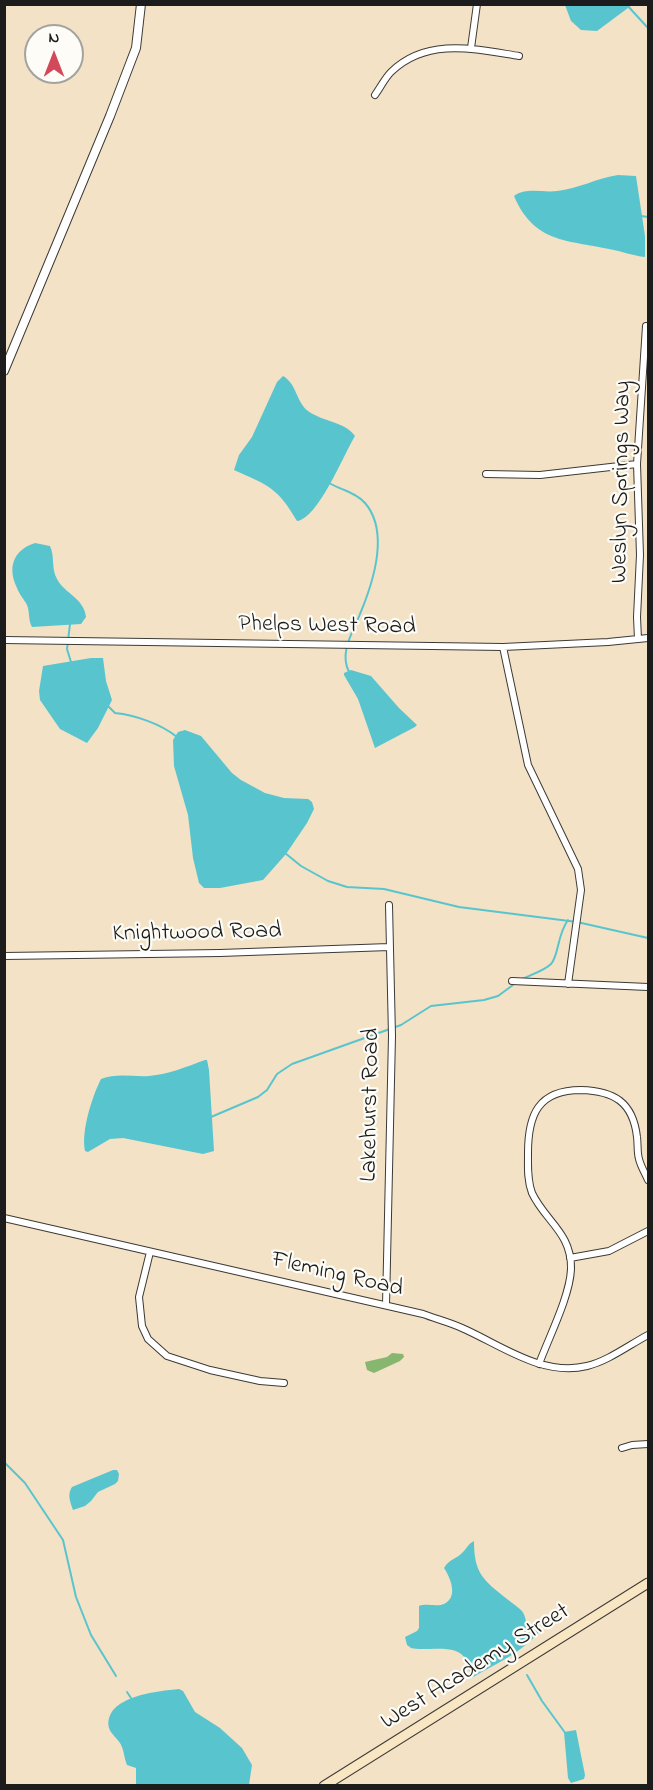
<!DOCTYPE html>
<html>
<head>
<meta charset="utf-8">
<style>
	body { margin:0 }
	#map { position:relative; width:653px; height:1790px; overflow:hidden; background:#f3e2c6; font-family:"Indie Flower",sans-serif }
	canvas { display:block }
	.frame { position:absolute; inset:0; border:6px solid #1c1c1c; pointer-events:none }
	.north { position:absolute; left:24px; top:24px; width:60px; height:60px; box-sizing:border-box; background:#fdfcf7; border:2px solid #a3a29f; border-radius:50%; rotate:0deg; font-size:16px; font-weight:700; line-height:24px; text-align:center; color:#1c1c1c }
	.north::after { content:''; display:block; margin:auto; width:21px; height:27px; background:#d1495b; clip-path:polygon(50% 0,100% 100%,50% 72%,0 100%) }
</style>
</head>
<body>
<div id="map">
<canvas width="653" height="1790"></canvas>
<div class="frame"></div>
<div class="north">N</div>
</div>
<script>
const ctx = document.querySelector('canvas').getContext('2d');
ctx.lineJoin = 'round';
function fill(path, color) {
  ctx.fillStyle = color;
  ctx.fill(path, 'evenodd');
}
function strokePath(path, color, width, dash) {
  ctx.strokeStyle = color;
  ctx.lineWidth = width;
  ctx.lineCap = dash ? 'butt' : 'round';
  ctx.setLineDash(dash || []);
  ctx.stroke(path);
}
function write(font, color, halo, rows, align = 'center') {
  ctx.font = font + ' "Indie Flower",sans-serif';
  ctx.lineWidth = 4.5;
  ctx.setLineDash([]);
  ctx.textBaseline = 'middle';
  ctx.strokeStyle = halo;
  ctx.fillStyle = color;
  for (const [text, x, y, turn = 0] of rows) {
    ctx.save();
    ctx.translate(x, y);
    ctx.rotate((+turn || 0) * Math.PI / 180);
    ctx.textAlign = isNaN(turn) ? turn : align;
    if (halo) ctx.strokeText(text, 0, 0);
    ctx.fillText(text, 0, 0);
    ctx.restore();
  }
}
const forest = new Path2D(`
	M392 1353 403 1354 404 1357 400 1361 374 1373 367 1370 365 1362 387 1357Z`);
const water = new Path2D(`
	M565 5V4L632 5 597 31 581 30 571 21Z
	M618 175 636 176 645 236V257C633 256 622 251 609 249 567 240 534 243 514 196 526 187 543 193 557 191 578 189 597 178 618 175Z
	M283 376C297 384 296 402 308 411 323 422 344 421 355 436 344 454 318 519 297 521 278 488 268 485 234 470L239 455 252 437 277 382Z
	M35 543 50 546C55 556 51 569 57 579 65 594 84 598 86 617L81 624 32 627C28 620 30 612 27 605 24 599 19 594 17 588 7 568 13 550 35 543Z
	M91 658H103L106 681 112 700 98 728 87 743 60 729 40 700 39 691 43 666Z
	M351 670 371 676 399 708 417 725 415 727 375 748 358 699 344 675V673Z
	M185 730 201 736 232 773 241 780 265 793 284 798 308 799 312 802 314 809 307 823 286 854 263 880 220 888H204L199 883 193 858 188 815 174 766 173 740 178 732Z
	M205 1060H207L209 1070 214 1151 203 1154 123 1138 110 1139 88 1152 85 1151C81 1131 92 1097 101 1079 116 1073 133 1077 149 1076 169 1074 186 1067 205 1060Z
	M113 1470H117L119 1474 118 1481 115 1484 98 1492 91 1501 85 1506 73 1510C70 1502 67 1494 72 1487Z
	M474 1541C474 1573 483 1580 507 1599 512 1603 518 1607 522 1611 530 1622 520 1628 539 1628L540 1631C522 1653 493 1665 470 1679 469 1673 469 1666 466 1660 458 1642 426 1652 411 1648L407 1645 405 1637 417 1631 419 1628V1606C427 1603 437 1607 444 1604 459 1597 450 1577 444 1568 449 1559 457 1559 463 1552 468 1547 468 1544 474 1541Z
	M179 1689 183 1691 195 1712 220 1728 242 1748 252 1765 249 1785H136V1768L127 1765C124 1758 124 1749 120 1743 117 1738 111 1734 109 1728 103 1696 159 1691 179 1689Z
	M576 1730 585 1775 584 1779 571 1783 568 1778 564 1732Z`);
const stream = new Path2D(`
	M626 4 648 28
	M641 216 648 217
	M329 483C341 490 355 492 365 503 390 532 373 583 360 614 353 632 339 652 349 672
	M70 624 67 649 71 662
	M107 705 115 713C135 715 161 724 177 737
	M285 853 301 866 328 881 347 887 384 889 459 907 577 922 648 938
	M522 979C530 975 544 971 551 964 559 955 557 935 568 920
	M211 1117 258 1097 267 1090 277 1074 292 1064 401 1025 431 1006 484 1000 498 996 517 982
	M4 1462 25 1483 63 1540 76 1597 91 1635 116 1676
	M527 1675 542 1701 566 1734
	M127 1692 131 1698`);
const minor = new Path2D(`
	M471 48 477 4
	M375 95C380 88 385 78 391 72 427 37 475 49 519 56
	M486 474 540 475 637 464
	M638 639 637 617 640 555 637 464 646 326
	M4 640 503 647 608 642 648 638
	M503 647 528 765 578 869 581 890 568 984
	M4 956 220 953 389 947
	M512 981 648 987
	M4 1218 423 1314C436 1319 449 1322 462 1328 501 1345 542 1377 587 1366 608 1361 629 1345 648 1335
	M150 1252 139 1297 142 1326 148 1339 167 1356 210 1370 260 1381 284 1383
	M570 1258 609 1251 648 1231
	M386 1305 392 1036 389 905
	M539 1364C549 1337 570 1296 571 1269 572 1233 545 1221 532 1193 527 1180 528 1166 528 1153 528 1115 538 1090 581 1090 614 1091 633 1102 637 1137 638 1144 637 1152 639 1159 641 1167 645 1173 648 1180
	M622 1448 632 1445 648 1444`);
const tertiary = new Path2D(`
	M4 371 110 116 136 48 141 4`);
const secondary = new Path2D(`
	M324 1786 648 1583`);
const streetNames = [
	["Weslyn Springs Way",623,482,-89],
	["Phelps West Road",327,627,1],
	["Knightwood Road",197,934,-1],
	["Lakehurst Road",372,1105,-89],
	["Fleming Road",337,1276,13],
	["West Academy Street",476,1668,-32]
];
fill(forest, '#87b66f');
fill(water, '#58c5ce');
strokePath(stream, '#58c5ce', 2);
strokePath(minor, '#3c3a36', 8);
strokePath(tertiary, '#3c3a36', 10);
strokePath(secondary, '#3c3a36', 11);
strokePath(minor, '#fff', 6);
strokePath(tertiary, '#fff', 8);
strokePath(secondary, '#f9e7c3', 9);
write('24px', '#1c1c1c', '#fdfcf7', streetNames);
</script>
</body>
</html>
